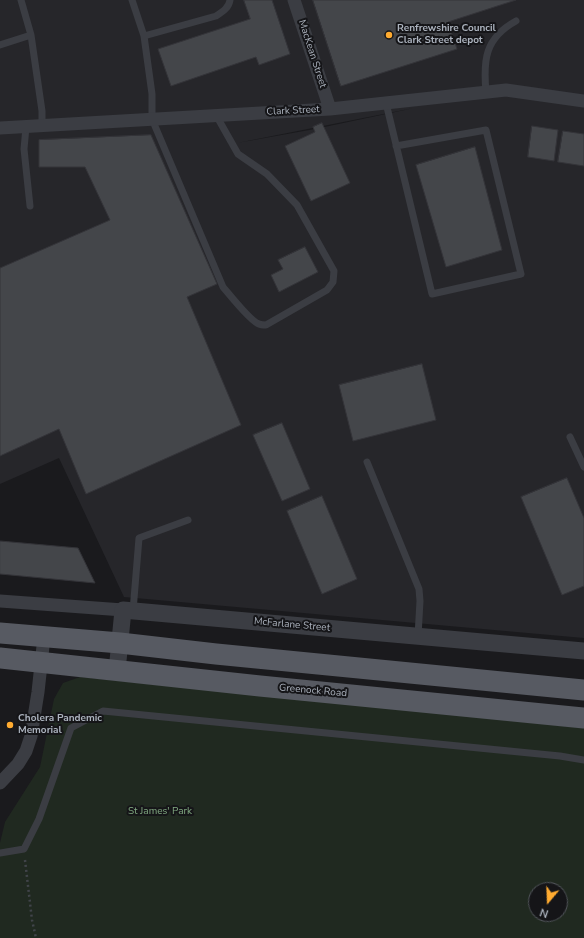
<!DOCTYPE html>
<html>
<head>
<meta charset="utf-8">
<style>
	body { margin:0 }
	#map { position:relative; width:584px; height:938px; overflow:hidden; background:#1a1a1d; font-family:"Nunito Sans",sans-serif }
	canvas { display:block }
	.north { position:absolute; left:528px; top:882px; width:40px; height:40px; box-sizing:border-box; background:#151518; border:1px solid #51545a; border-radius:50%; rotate:199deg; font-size:11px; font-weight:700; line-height:16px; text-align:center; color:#acb3be }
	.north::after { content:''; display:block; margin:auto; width:14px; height:18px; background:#ffab30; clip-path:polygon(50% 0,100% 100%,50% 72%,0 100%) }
</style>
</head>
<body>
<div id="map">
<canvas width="584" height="938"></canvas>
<div class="north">N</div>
</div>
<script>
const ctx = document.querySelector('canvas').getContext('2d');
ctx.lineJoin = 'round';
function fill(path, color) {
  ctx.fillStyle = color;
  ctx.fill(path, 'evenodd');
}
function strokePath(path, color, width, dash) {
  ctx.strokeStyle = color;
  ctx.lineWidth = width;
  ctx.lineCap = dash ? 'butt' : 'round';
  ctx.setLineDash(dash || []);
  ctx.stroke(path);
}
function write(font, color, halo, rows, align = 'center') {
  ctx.font = font + ' "Nunito Sans",sans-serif';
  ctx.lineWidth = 4;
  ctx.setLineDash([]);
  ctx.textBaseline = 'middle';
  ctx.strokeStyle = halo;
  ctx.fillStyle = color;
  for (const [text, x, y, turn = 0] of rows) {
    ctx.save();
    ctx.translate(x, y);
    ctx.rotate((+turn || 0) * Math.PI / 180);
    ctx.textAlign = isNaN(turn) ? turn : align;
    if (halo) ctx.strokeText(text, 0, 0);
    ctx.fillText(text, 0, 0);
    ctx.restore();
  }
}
const built = new Path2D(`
	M0 0H584V638L124 597 59 458 0 484ZM414 108 315 129 237 143Z`);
const green = new Path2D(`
	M80 677 584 728V938H0V843L5 822 40 767 54 699 63 683ZM536 890H560V914H536Z`);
const building = new Path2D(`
	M244 0H272L290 54 259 65 256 57 171 86 158 49 250 19Z
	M313 0H516L448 22 457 49 341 86Z
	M322 123 350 183 311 201 285 146 315 132 313 127Z
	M532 126 558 130 554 161 528 157Z
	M563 131 584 134V166L558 162Z
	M151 135 217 284 187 297 241 425 86 494 59 429 0 456V268L110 220 85 167H39V140Z
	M475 147 502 250 446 267 416 165Z
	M305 247 318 272 279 292 271 275 283 269 278 260Z
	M422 364 436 420 353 441 339 385Z
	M282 423 310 489 282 501 253 435Z
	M567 478 584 518V586L562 595 521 497Z
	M322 496 357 579 322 594 287 511Z
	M0 541 78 548 95 583 0 574Z`);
const path = new Path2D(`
	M25 860 32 920 36 938`);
const service = new Path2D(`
	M21 0 31 35
	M132 0 144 36 152 94V119L223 287C229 294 251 322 259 324 261 325 264 325 266 325L327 290 333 282 334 271 297 205 267 174 238 154 216 115
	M144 36 216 16C222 12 229 8 230 0
	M0 45 31 35 42 111V126
	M486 92C483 60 485 38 516 21
	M386 103 432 294 521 274 486 130 396 146
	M26 127 24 149 30 206
	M570 437 584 467
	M367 462 419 589 420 601 418 636
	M133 611 139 538 188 520
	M0 853 24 849 39 819 71 728 103 711 560 756 584 760`);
const minor = new Path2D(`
	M294 0 330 109
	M0 128 330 109 506 90 584 101
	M0 601 123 610
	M0 783 18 764 26 751 31 736 38 692 44 637`);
const tertiary = new Path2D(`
	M117 671 123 610 584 651`);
const primary = new Path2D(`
	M0 633 120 643 216 654 584 690
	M0 658 260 686 584 718`);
const markers = [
	[389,35,4,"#ffab30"],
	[10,725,4,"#ffab30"]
];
const poiNames = [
	["Renfrewshire Council",397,29],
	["Clark Street depot",397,41],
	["Cholera Pandemic",18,719],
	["Memorial",18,731]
];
const streetNames = [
	["MacKean Street",312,54,72],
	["Clark Street",293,111,-3],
	["McFarlane Street",292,625,5],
	["Greenock Road",313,691,5]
];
const parkNames = [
	["St James' Park",160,812]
];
fill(built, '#26262a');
fill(green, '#202920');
fill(building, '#44464a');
strokePath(building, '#343439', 1);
strokePath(path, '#41444a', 2.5, [2, 3]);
strokePath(service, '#3b3d43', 7);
strokePath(minor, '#3b3d43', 13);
strokePath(tertiary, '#3b3d43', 17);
strokePath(primary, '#575a62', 21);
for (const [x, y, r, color] of markers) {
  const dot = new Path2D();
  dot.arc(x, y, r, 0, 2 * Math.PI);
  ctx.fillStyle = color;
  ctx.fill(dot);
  strokePath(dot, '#151518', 1.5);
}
write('bold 10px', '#acb3be', '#151518', poiNames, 'left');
write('10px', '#acb3be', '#151518', streetNames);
write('10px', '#82aa82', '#151518', parkNames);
</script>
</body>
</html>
